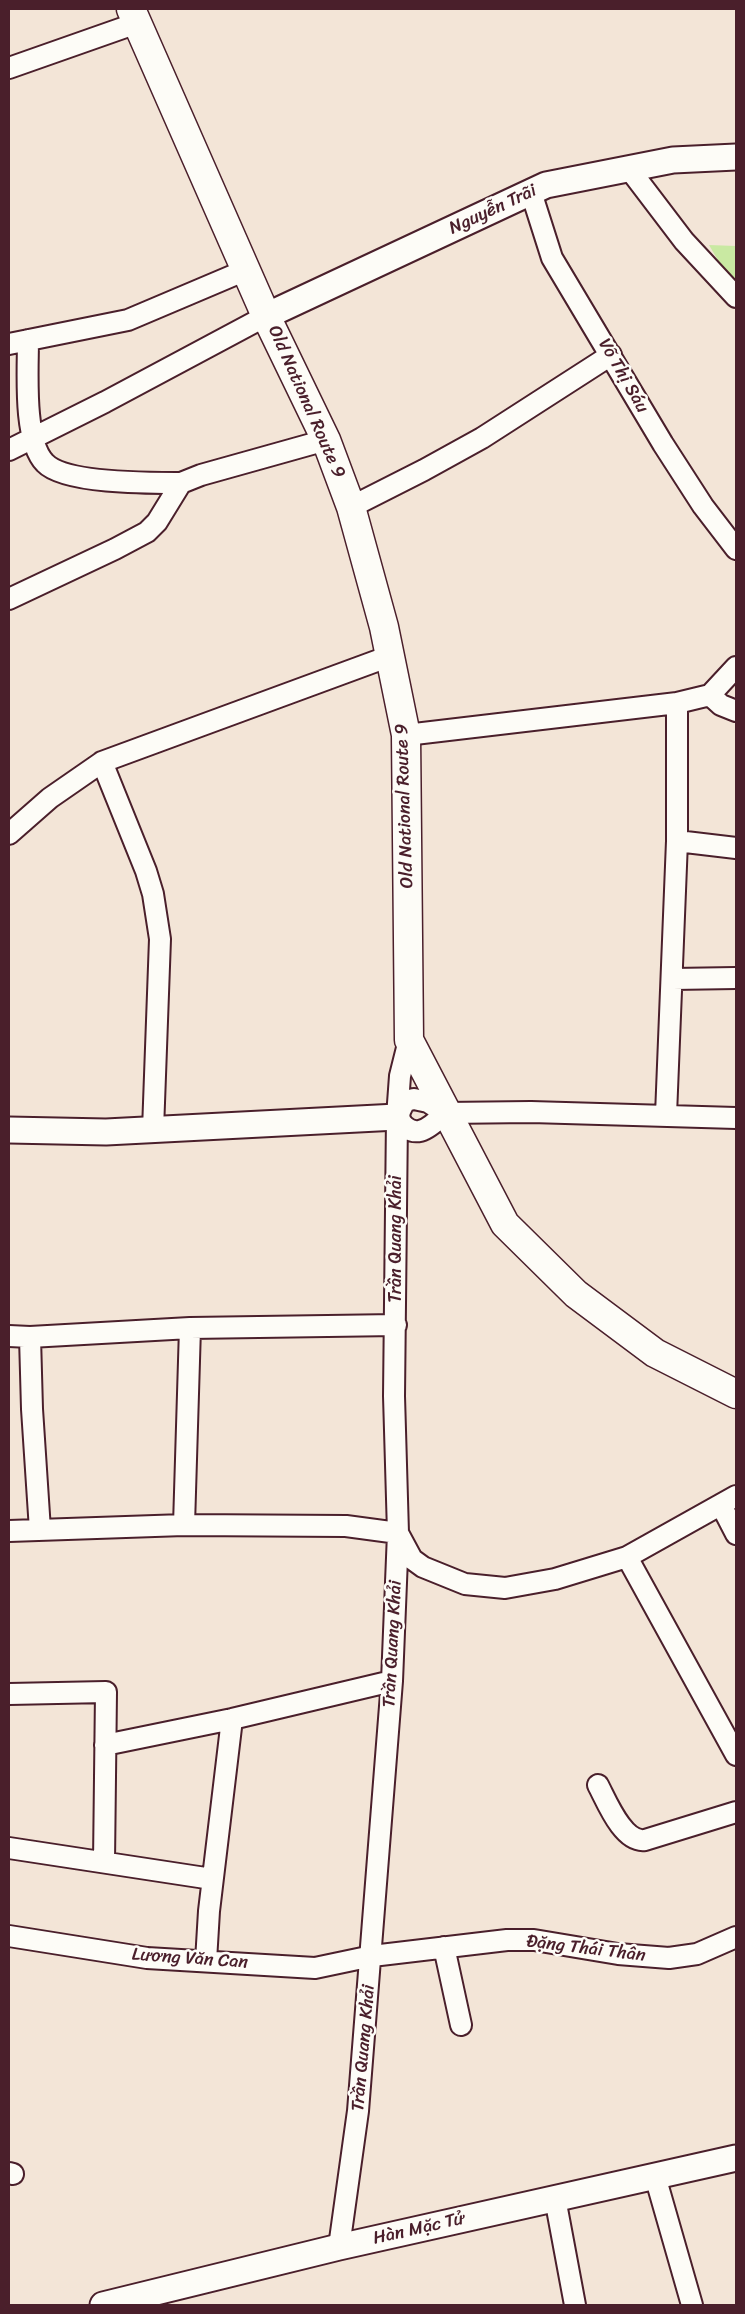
<!DOCTYPE html>
<html>
<head>
<meta charset="utf-8">
<style>
	body { margin:0 }
	#map { position:relative; width:745px; height:2314px; overflow:hidden; background:#f3e5d7; font-family:Sriracha,sans-serif }
	canvas { display:block }
	.frame { position:absolute; inset:0; border:10px solid #4a1f2b; pointer-events:none }
</style>
</head>
<body>
<div id="map">
<canvas width="745" height="2314"></canvas>
<div class="frame"></div>
</div>
<script>
const ctx = document.querySelector('canvas').getContext('2d');
ctx.lineJoin = 'round';
function fill(path, color) {
  ctx.fillStyle = color;
  ctx.fill(path, 'evenodd');
}
function strokePath(path, color, width, dash) {
  ctx.strokeStyle = color;
  ctx.lineWidth = width;
  ctx.lineCap = dash ? 'butt' : 'round';
  ctx.setLineDash(dash || []);
  ctx.stroke(path);
}
function write(font, color, halo, rows, align = 'center') {
  ctx.font = font + ' Sriracha,sans-serif';
  ctx.lineWidth = 5;
  ctx.setLineDash([]);
  ctx.textBaseline = 'middle';
  ctx.strokeStyle = halo;
  ctx.fillStyle = color;
  for (const [text, x, y, turn = 0] of rows) {
    ctx.save();
    ctx.translate(x, y);
    ctx.rotate((+turn || 0) * Math.PI / 180);
    ctx.textAlign = isNaN(turn) ? turn : align;
    if (halo) ctx.strokeText(text, 0, 0);
    ctx.fillText(text, 0, 0);
    ctx.restore();
  }
}
const green = new Path2D(`
	M709 245 736 246V291Z`);
const minor = new Path2D(`
	M9 68 137 23
	M630 170 684 241 736 297
	M531 192 552 258 663 444 703 506 736 549
	M28 340C28 370 23 441 45 463 65 484 153 483 181 483
	M9 344 128 320 246 270
	M9 450 105 402 266 316
	M351 507 424 470 482 438 611 355
	M9 599 115 549 147 532 157 522 181 483 201 475 326 440
	M710 695 721 705 736 711
	M406 735 677 703 710 695 736 667
	M102 762 146 871 153 894 160 939 153 1130
	M9 834 50 798 102 762 390 656
	M677 841 736 848
	M673 979 736 978
	M445 1113C428 1130 413 1142 397 1117L405 1101 414 1099 428 1102 445 1113 531 1112 736 1118
	M666 1115 677 841V703
	M9 1336 30 1337 190 1328 396 1325
	M30 1337 32 1409 40 1530
	M721 1505 736 1534
	M184 1525 190 1328
	M9 1531 184 1525 346 1526 398 1533 412 1559 423 1567 465 1584 505 1588 555 1579 627 1557 736 1496
	M627 1557 736 1755
	M9 1694 106 1692 104 1862
	M105 1745 232 1719 392 1681
	M598 1785C607 1802 623 1843 645 1840L736 1812
	M9 1848 212 1879
	M9 1936 147 1958 315 1968 372 1956 507 1940H534L618 1954 669 1958 697 1954 736 1937
	M444 1947 461 2025
	M206 1961 209 1911 232 1719
	M9 2173 13 2174
	M655 2176 692 2305
	M555 2198 575 2305
	M339 2247 358 2111 392 1681 398 1533 394 1396 397 1117 400 1076 409 1040`);
const tertiary = new Path2D(`
	M266 316 546 185 673 160 736 157
	M9 1130 106 1132 397 1117
	M103 2305 339 2247 736 2158`);
const primary = new Path2D(`
	M131 9 266 316 326 440 351 507 384 627 406 735 409 1040 505 1224 576 1294 655 1353 736 1394`);
const streetNames = [
	["Nguyễn Trãi",493,210,-25],
	["Võ Thị Sáu",623,376,60],
	["Old National Route 9",306,402,66],
	["Old National Route 9",405,806,-92],
	["Trần Quang Khải",396,1239,-90],
	["Trần Quang Khải",393,1644,-87],
	["Đặng Thái Thân",586,1949,7],
	["Lương Văn Can",190,1959,4],
	["Trần Quang Khải",364,2048,-85],
	["Hàn Mặc Tử",419,2229,-13]
];
fill(green, '#c9e9a2');
strokePath(minor, '#4a1f2b', 24);
strokePath(tertiary, '#4a1f2b', 29);
strokePath(primary, '#4a1f2b', 31);
strokePath(minor, '#fdfcf7', 20);
strokePath(tertiary, '#fdfcf7', 25);
strokePath(primary, '#fdfcf7', 28);
write('18px', '#4a1f2b', '#fdfcf7', streetNames);
</script>
</body>
</html>
